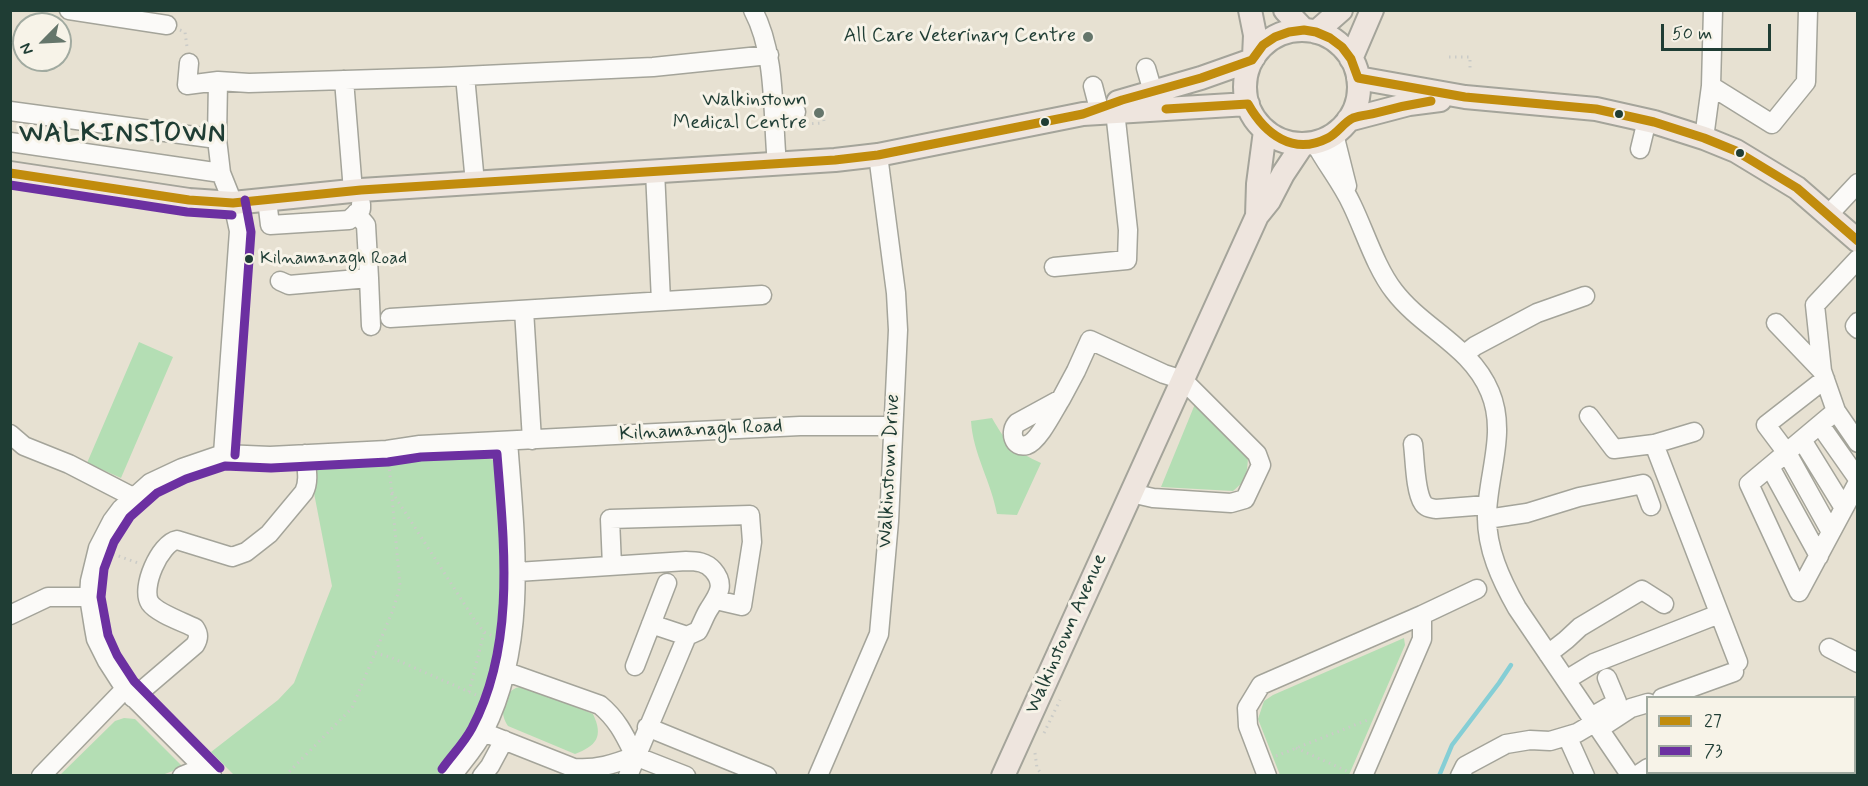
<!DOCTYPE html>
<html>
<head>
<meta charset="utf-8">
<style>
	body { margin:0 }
	#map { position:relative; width:1868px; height:786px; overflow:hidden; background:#e7e1d2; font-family:Mynerve,sans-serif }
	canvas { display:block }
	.frame { position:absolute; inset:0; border:12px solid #1f3d34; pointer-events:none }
	.legend { position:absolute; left:1646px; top:696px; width:210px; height:78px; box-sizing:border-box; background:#f7f3e8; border:2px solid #a1aaa0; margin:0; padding:8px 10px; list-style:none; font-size:18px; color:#1f3d34 }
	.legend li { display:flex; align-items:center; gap:12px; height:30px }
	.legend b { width:30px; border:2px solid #a1aaa0 }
	.north { position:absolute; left:12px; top:12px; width:60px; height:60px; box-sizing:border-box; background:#f7f3e8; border:2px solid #a1aaa0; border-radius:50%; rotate:246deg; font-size:16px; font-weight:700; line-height:24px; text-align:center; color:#1f3d34 }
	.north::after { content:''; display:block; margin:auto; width:21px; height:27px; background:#65766b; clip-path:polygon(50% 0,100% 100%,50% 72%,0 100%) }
	.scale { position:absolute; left:1661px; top:24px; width:110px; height:27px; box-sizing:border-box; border:3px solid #1f3d34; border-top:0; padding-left:8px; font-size:18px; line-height:21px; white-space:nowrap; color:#1f3d34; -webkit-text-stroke:4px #f7f3e8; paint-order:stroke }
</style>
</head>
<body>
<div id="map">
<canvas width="1868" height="786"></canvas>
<div class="frame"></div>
<ul class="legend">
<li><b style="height:8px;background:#c18c0d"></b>27</li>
<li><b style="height:8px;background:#6c30a1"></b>73</li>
</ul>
<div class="north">N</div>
<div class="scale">50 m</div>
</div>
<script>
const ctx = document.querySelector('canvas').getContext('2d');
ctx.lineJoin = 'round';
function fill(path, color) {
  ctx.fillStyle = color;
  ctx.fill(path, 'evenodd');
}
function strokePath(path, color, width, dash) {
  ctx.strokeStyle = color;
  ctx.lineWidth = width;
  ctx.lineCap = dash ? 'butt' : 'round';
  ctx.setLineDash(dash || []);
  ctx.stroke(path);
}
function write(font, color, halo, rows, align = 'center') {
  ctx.font = font + ' Mynerve,sans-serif';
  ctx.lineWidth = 6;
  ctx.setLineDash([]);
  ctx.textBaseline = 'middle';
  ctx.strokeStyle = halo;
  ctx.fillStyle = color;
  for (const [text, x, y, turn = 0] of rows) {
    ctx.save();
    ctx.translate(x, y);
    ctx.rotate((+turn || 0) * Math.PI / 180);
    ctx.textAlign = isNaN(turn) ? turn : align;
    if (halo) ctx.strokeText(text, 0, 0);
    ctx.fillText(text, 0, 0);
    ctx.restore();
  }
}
const green = new Path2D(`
	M139 342 173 357 121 478 87 463Z
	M1195 404 1248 457C1247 474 1247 480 1233 491L1161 487Z
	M992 418C1006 443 1015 451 1041 463L1017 515 997 514C991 481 973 454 971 421Z
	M475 455 497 461 502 483 508 579 494 691 468 740 441 775H234L211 752 278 700 294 683 332 586 308 462 338 463Z
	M1404 638 1405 645 1349 775H1280L1258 719 1264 701 1273 695Z
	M524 686 593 714C604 737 596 746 575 754L508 726C500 715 501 697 514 689 517 687 521 687 524 686Z
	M124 718 135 719 182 766 181 768 162 775 59 776 115 721Z`);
const stream = new Path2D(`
	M1439 776 1452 745 1499 683 1511 665`);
const path = new Path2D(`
	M180 30 185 32 187 47
	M1449 57H1470V69
	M823 114 824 121
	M806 124 822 123
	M392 492 474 619 484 632 495 637
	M113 554 138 563
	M375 653 390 657 483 698
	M469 692 484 633
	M1044 733 1060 700
	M1296 748 1349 772
	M1035 753 1037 768 1043 776
	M1276 756 1370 719
	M285 776 352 708 393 610 400 586 389 464`);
const minor = new Path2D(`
	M69 10 167 25
	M753 10C777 56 772 114 777 164
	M189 63 187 85 218 81
	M1146 68 1153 92
	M465 76 475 183
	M344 80 353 191
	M1093 86 1100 113
	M1711 86 1772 124 1806 82 1808 10
	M10 111 217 139
	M774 113 796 112
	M1334 134 1347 186
	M1704 138 1711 86 1713 10
	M10 142 221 173
	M1315 143C1326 164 1342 183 1352 205 1365 232 1376 268 1394 291 1423 329 1471 346 1490 392 1507 432 1488 473 1487 514 1486 548 1501 580 1517 608L1631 776
	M1640 149 1647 120
	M655 171 661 301
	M267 200 270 225 349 220 361 209V204
	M1829 214 1858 183
	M1858 259 1815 305 1822 371 1836 411 1858 443
	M1054 267 1127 260 1128 230 1115 111
	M369 278 371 326
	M280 281 289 285 369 278 366 225 356 213
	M524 310 532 440
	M390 318 762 295
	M1858 322 1855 326 1858 329
	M1776 323 1822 371
	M1465 354 1475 346 1537 313 1585 296
	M1825 379 1766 425 1787 453 1831 532
	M1061 399 1076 371 1090 340 1164 374 1183 380 1257 454 1261 465 1245 499 1231 503 1153 498 1131 493
	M1061 399C1054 410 1039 441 1027 445 1013 449 1009 431 1017 423Z
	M1836 411 1749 484 1799 592 1858 482
	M1589 416 1614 449 1654 444 1694 432
	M1820 425 1858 479
	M10 434 24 446 69 464 133 497
	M1802 440 1844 508
	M1413 444C1415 459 1415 491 1423 503 1426 508 1431 508 1436 509L1487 505
	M1654 444 1738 662
	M223 454 239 231 233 203 221 173 217 139 218 81 249 83 441 77 653 67 769 55
	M1770 467 1819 556
	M1487 519 1527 513 1579 497 1643 484 1651 506
	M612 566 610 519 750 515 752 542 742 606 716 600
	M517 572 686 561C697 561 706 562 713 570 726 585 718 595 709 609 705 615 702 624 698 631L687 636 628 776
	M10 615 48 597H89
	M651 624 687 636
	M1829 648 1858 663
	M1548 654 1566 640 1580 627 1642 590 1664 604
	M635 666 667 583
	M1566 680 1594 663 1719 614
	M133 698 195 645C199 638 199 634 195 628 183 622 157 613 150 603 140 588 160 543 177 540L232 557 246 552 269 534 304 492C310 480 306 467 305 454
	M1662 698 1734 672
	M1591 717 1617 702 1607 678
	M647 727 767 776
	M1599 729 1631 708 1648 703
	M483 732 574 768C596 770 614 764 635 756 625 736 618 720 600 705L507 672
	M1567 736 1585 776
	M635 756 686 776
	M1768 772 1769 776
	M1664 774 1665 776
	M41 776 125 689
	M182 776 204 767
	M212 776 125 689 107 661 96 639 94 628 89 597 90 581 98 548 112 521 121 509 150 483 182 468 223 454 270 456 387 450 420 445 615 435 800 426H892
	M452 776C463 761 476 747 484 731 529 642 515 537 508 441
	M482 776 490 766 504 740
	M818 776 879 634 889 521 898 330 896 293 878 155
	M1267 776 1248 726 1247 708 1261 685 1422 615 1477 589
	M1363 776 1422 639V615
	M1460 776 1465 766 1506 744 1530 740 1550 741 1577 733 1594 723
	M1636 776 1648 768
	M1726 776 1729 774`);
const major = new Path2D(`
	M1250 10 1255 35 1254 57
	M1285 10 1304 30
	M1245 87a57 57 0 1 1 114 0a57 57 0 1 1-114 0Z
	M1316 32 1341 10
	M1351 59 1372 10
	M1358 78 1465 97 1596 109 1654 122 1704 138 1736 151 1797 188 1858 241
	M1118 102 1201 78 1252 60
	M1348 120 1409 104 1440 100
	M10 173 189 200 233 203 361 190 835 160 878 155 1083 114 1248 104
	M1257 216 1258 184 1265 131
	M1003 776 1257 216 1269 201 1283 174 1303 144`);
const bus1 = new Path2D(`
	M1166 109 1248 104C1265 134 1293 156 1328 138 1338 133 1344 122 1353 118 1361 115 1369 115 1376 113 1394 108 1412 104 1431 101
	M10 173 189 200 233 203 361 190 835 160 878 155 1083 114 1122 100 1201 78 1252 60 1263 45 1275 37 1289 32 1304 30 1316 32 1330 38 1342 47 1351 59 1358 78 1465 97 1596 109 1654 122 1704 138 1736 151 1797 188 1858 241`);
const bus2 = new Path2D(`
	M10 185 187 212 232 215
	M235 455 251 232 245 200
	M220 768 134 681 117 655 108 635 101 597 104 569 114 542 130 517 157 493 186 479 225 466 271 468 388 462 421 457 497 454C504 544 516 645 472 728 464 743 452 755 442 769`);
const markers = [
	[1088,37,6,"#65766b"],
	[819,113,6,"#65766b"],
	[1619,114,5,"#1f3d34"],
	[1045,122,5,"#1f3d34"],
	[1740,153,5,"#1f3d34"],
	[249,259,5,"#1f3d34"]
];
const busNames = [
	["Kilnamanagh Road",260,259]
];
const poiNames = [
	["All Care Veterinary Centre",1076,37],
	["Walkinstown",807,101],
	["Medical Centre",807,124]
];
const streetNames = [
	["Kilnamanagh Road",701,431,-3],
	["Walkinstown Drive",890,471,-87],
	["Walkinstown Avenue",1067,634,-66]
];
const districtNames = [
	["WALKINSTOWN",123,136]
];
fill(green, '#b4deb4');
strokePath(stream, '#85ced5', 4.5);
strokePath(minor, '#a4a49a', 21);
strokePath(major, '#a4a49a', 26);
strokePath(path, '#cacbc7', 3, [1.5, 4.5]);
strokePath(minor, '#fbfaf8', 18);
strokePath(major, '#eee5de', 22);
strokePath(bus1, '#c18c0d', 9);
strokePath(bus2, '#6c30a1', 9);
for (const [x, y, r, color] of markers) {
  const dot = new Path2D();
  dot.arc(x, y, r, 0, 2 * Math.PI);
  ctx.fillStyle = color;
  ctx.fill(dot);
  strokePath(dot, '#f7f3e8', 2);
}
write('18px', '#1f3d34', '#f7f3e8', busNames, 'left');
write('20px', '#1f3d34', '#f7f3e8', poiNames, 'right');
write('20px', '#1f3d34', '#f7f3e8', streetNames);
ctx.letterSpacing = '1.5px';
write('bold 26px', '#1f3d34', '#f7f3e8', districtNames);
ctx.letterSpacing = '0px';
</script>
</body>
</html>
